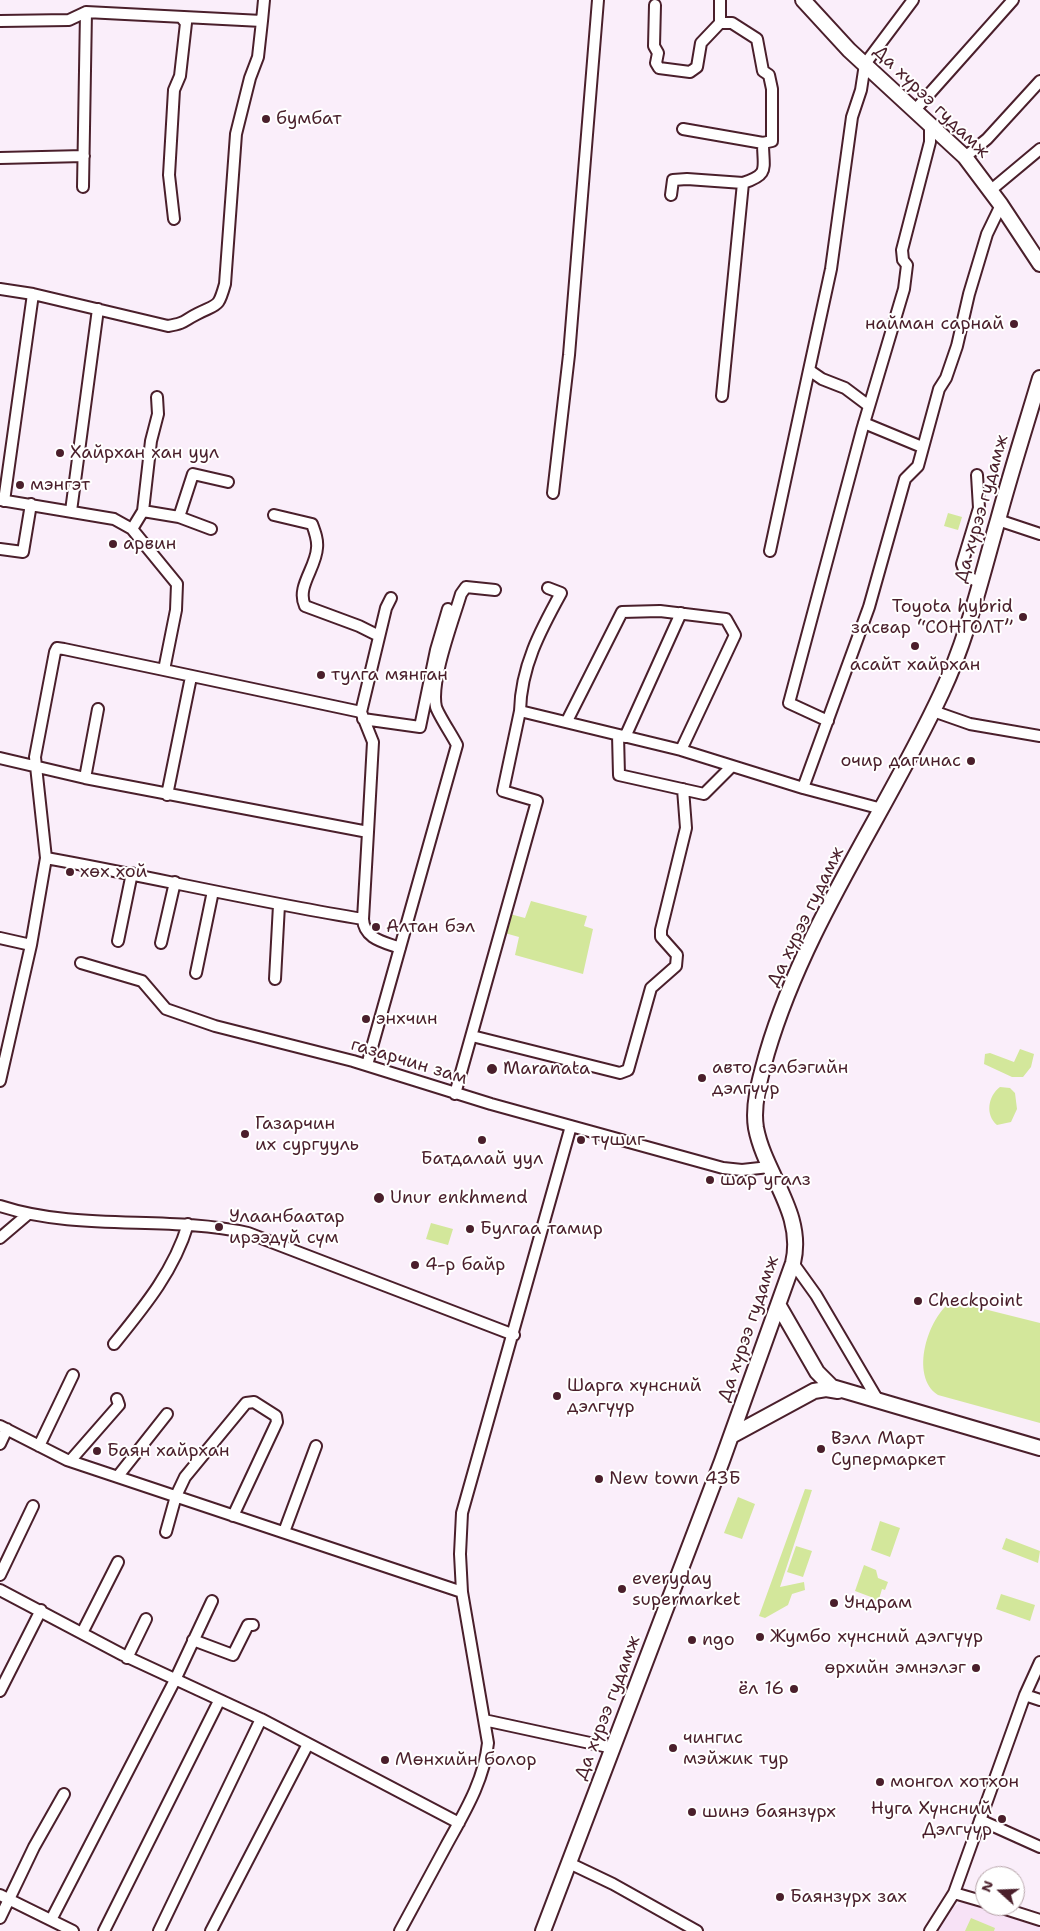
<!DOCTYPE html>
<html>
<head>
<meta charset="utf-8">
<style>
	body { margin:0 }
	#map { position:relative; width:1040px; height:1931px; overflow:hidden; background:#faeefa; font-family:"Shantell Sans",sans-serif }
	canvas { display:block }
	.north { position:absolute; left:975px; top:1866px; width:50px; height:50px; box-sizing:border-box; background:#fff; border:1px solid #b7a5aa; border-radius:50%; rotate:290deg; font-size:14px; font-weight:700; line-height:20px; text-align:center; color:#4a1f2b }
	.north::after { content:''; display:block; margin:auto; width:18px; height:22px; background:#4a1f2b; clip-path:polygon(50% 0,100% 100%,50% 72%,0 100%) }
</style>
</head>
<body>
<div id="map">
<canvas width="1040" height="1931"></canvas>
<div class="north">N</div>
</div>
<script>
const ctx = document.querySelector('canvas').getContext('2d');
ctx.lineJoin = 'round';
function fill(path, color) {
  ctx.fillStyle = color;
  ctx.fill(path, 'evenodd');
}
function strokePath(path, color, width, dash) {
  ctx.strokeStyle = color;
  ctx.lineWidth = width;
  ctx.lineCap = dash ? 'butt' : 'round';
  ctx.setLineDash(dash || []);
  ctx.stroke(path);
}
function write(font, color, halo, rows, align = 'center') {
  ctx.font = font + ' "Shantell Sans",sans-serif';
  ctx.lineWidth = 4;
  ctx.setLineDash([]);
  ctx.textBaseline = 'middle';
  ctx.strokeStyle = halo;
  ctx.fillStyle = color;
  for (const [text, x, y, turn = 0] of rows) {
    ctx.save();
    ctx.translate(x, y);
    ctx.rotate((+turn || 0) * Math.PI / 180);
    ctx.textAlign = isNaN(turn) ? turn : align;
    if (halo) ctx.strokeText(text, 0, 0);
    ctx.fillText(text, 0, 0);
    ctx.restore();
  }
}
const built = new Path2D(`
	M964 1901 1040 1926V1931H938L953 1907Z`);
const green = new Path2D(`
	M948 513 962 517 958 530 944 526Z
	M531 901 587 916 584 926 593 929 583 974 515 955 519 937 501 932 506 913 525 918Z
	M1020 1049 1034 1054 1031 1067 1023 1077H1012L984 1064 985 1054 990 1053 1014 1062Z
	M1000 1087 1010 1088 1015 1093 1017 1109 1011 1122 997 1125C985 1115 988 1096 1000 1087Z
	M431 1223 453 1229 448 1245 426 1239Z
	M952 1301 1040 1323V1423L938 1395C909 1376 928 1317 952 1301Z
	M805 1489 812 1490 780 1587 804 1582 805 1590 792 1594 788 1605 765 1618 759 1616Z
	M738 1497 755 1504 742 1539 724 1533Z
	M880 1521 900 1528 890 1557 871 1550Z
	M1006 1538 1040 1551 1038 1563 1002 1549Z
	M796 1546 812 1551 803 1577 787 1572Z
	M864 1565 876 1570 878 1578 888 1582 885 1590 882 1589 879 1599 875 1602 871 1597 855 1591Z
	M1001 1594 1035 1605 1030 1621 996 1609Z
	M971 1918 995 1928 994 1931H965Z`);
const minor = new Path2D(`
	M720 0V23H732L757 39 763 71 769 75 772 89V141L763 143C763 169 770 174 743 183L722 396
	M655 5 654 46 658 53 656 63 659 68 690 72 697 67 701 43 720 23
	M0 21 69 20 86 12 262 21 264 0
	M915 110 1013 0
	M683 129 763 143
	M965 157 987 139 1040 81
	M0 158 84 156
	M83 187 86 12
	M991 190 1040 149
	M671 195 673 180 687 179 743 183
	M174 219 169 175 174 90 180 76 186 23 181 17
	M0 289 33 294 168 326C186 323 183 321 197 314 218 303 218 309 225 284L236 134 250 78 258 57 262 21
	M869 406 845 388 822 379 809 370 831 269 852 117 861 90 865 64 913 0
	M864 423 922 447
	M977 475 979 508 962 564 966 575 981 584
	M553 493 569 355 598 0
	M0 500 114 519 132 529 177 584 176 610 164 670 361 712 373 742 368 832 85 778 0 758
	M4 501 33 294
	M71 511 98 309
	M143 511 179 517 193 474 228 482
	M274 515 312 524C315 532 318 540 317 548 316 568 296 587 305 606L359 626 379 636
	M179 517 211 529
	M998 520 1040 534
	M132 529 143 511 151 441 158 414 157 397
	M0 549 23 552 31 504
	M770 551 809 370
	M548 588 561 593C540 631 521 667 520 711L681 750 803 788
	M933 711 970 724 1040 736
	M361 712 386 608 391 598
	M363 719 420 727 436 650 448 609
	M567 721 622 612 660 611 726 619 735 635 681 750
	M828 721 789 703 862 430 904 289 907 265 903 260 902 250 930 142V125
	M618 735 619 775 704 794 731 767
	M625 737 681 613
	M85 778 98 709
	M167 795 191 677
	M882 809 803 788 869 607 905 479 918 466 939 389 946 378 957 346 969 294 987 234 1001 205
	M46 858C152 877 257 902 363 919L368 832
	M363 919C364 939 384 942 400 948
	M0 938 31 945 46 858 35 757 55 652 57 648 64 649 164 670
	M118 941 132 873
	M161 943 175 882
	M81 963 142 981 166 1009 215 1026 353 1061 491 1104 723 1168 742 1170 769 1167
	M196 973 213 891
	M275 979 279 905
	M472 1036 620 1073 628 1070 651 988 676 966 677 955 661 937V930L686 828 683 789
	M367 1065 457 745C452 735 439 716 436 707 430 681 453 621 461 594L466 587 495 590
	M0 1081 31 945
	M455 1094 537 801 503 791 520 711
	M0 1206C80 1232 167 1215 248 1233L514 1335
	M0 1238 27 1215
	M793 1263 816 1295 879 1402
	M114 1344C144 1307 174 1271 188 1224
	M0 1426 67 1460 462 1592
	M0 1444 7 1429
	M39 1446 73 1375
	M70 1461 119 1405 117 1399
	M118 1476 167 1414
	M166 1532 176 1496 185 1477 246 1403 254 1402 276 1416 277 1422 233 1516
	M284 1532 316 1446
	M0 1575 33 1506
	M0 1590 123 1655 261 1719 459 1823
	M82 1633 118 1562
	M193 1640 233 1655 248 1625H253
	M127 1658 146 1619
	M0 1691 41 1610
	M1025 1695 1040 1700
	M484 1720 613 1748
	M980 1820 1040 1847
	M569 1863 613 1884 697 1931
	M954 1893 985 1902
	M0 1895 73 1931
	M996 1906 1040 1920
	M0 1918 34 1847 64 1794
	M51 1920 175 1680 212 1601
	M104 1931 219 1701
	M159 1931 261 1719
	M211 1931 308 1744
	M400 1931C415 1903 431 1874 446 1846 464 1813 484 1781 488 1743L462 1592 460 1554 462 1513 571 1126
	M930 1931 954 1893 1025 1695 1040 1662`);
const secondary = new Path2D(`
	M803 0 849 50 965 157 1001 205 1040 264
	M779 1306 817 1372 832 1387 1040 1448
	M731 1436 814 1391 826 1389 838 1391
	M543 1931 722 1461 793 1263C805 1213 765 1175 756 1128 752 1104 761 1075 767 1053 805 924 886 813 942 692 968 637 981 578 998 520 1011 472 1026 425 1040 378`);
const markers = [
	[266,119,5,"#4a1f2b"],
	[1014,324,5,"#4a1f2b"],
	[60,453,5,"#4a1f2b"],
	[20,485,5,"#4a1f2b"],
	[113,544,5,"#4a1f2b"],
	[1023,617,5,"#4a1f2b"],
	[915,646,5,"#4a1f2b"],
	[321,675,5,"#4a1f2b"],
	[971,761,5,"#4a1f2b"],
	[70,872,5,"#4a1f2b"],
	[376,927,5,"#4a1f2b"],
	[366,1019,5,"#4a1f2b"],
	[492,1069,6,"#4a1f2b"],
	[702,1078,5,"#4a1f2b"],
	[245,1134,5,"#4a1f2b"],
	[482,1140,5,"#4a1f2b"],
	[581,1140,5,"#4a1f2b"],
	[710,1180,5,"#4a1f2b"],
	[379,1198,6,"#4a1f2b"],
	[219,1227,5,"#4a1f2b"],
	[470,1229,5,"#4a1f2b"],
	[415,1265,5,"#4a1f2b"],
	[918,1301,5,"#4a1f2b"],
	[557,1396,5,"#4a1f2b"],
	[821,1449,5,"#4a1f2b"],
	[97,1451,5,"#4a1f2b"],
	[599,1479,5,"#4a1f2b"],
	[622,1589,5,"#4a1f2b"],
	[834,1603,5,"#4a1f2b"],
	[760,1637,5,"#4a1f2b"],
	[692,1640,5,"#4a1f2b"],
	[976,1668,5,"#4a1f2b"],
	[794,1689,5,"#4a1f2b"],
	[673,1748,5,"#4a1f2b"],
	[385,1760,5,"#4a1f2b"],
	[880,1782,5,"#4a1f2b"],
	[692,1812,5,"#4a1f2b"],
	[1002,1819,5,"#4a1f2b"],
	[780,1897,5,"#4a1f2b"]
];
const streetNames = [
	["Да хүрээ гудамж",931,102,44],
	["Да хүрээ гудамж",982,509,-74],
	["Да хүрээ гудамж",806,917,-64],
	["газарчин зам",409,1062,17],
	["Да хүрээ гудамж",749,1329,-71],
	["Да хүрээ гудамж",608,1708,-69]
];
const poiNames = [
	["бумбат",276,119],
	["найман сарнай",1004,324,"right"],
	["Хайрхан хан уул",70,453],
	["мэнгэт",30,485],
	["арвин",123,544],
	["Toyota hybrid",1013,607,"right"],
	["засвар “СОНГОЛТ”",1013,628,"right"],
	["асайт хайрхан",915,665,"center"],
	["тулга мянган",331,675],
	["очир дагинас",961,761,"right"],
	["хөх хой",80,872],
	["Алтан бэл",386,927],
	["энхчин",376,1019],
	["авто сэлбэгийн",712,1068],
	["дэлгүүр",712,1089],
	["Maranata",503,1069],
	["Газарчин",255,1124],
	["их сургууль",255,1145],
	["түшиг",591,1140],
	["Батдалай уул",482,1159,"center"],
	["шар угалз",720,1180],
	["Unur enkhmend",390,1198],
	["Улаанбаатар",229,1217],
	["ирээдүй сүм",229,1238],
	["Булгаа тамир",480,1229],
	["4-р байр",425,1265],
	["Checkpoint",928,1301],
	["Шарга хүнсний",567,1386],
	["дэлгүүр",567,1407],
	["Вэлл Март",831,1439],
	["Супермаркет",831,1460],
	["Баян хайрхан",107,1451],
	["New town 43Б",609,1479],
	["everyday",632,1579],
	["supermarket",632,1600],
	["Ундрам",844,1603],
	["Жумбо хүнсний дэлгүүр",770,1637],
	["ngo",702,1640],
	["өрхийн эмнэлэг",966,1668,"right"],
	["ёл 16",784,1689,"right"],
	["чингис",683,1738],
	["мэйжик тур",683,1759],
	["Мөнхийн болор",395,1760],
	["монгол хотхон",890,1782],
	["Нуга Хүнсний",992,1809,"right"],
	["Дэлгүүр",992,1830,"right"],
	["шинэ баянзүрх",702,1812],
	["Баянзүрх зах",790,1897]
];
fill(built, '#f7e2f6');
fill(green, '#d3e79b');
strokePath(minor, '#4a1f2b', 14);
strokePath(secondary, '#4a1f2b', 18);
strokePath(minor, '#fff', 10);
strokePath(secondary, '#fff', 14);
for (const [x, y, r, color] of markers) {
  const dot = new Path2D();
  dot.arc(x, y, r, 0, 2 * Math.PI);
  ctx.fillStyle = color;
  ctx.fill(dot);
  strokePath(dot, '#fff', 2);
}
write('18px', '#4a1f2b', '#fff', streetNames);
write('18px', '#4a1f2b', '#fff', poiNames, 'left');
</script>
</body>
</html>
